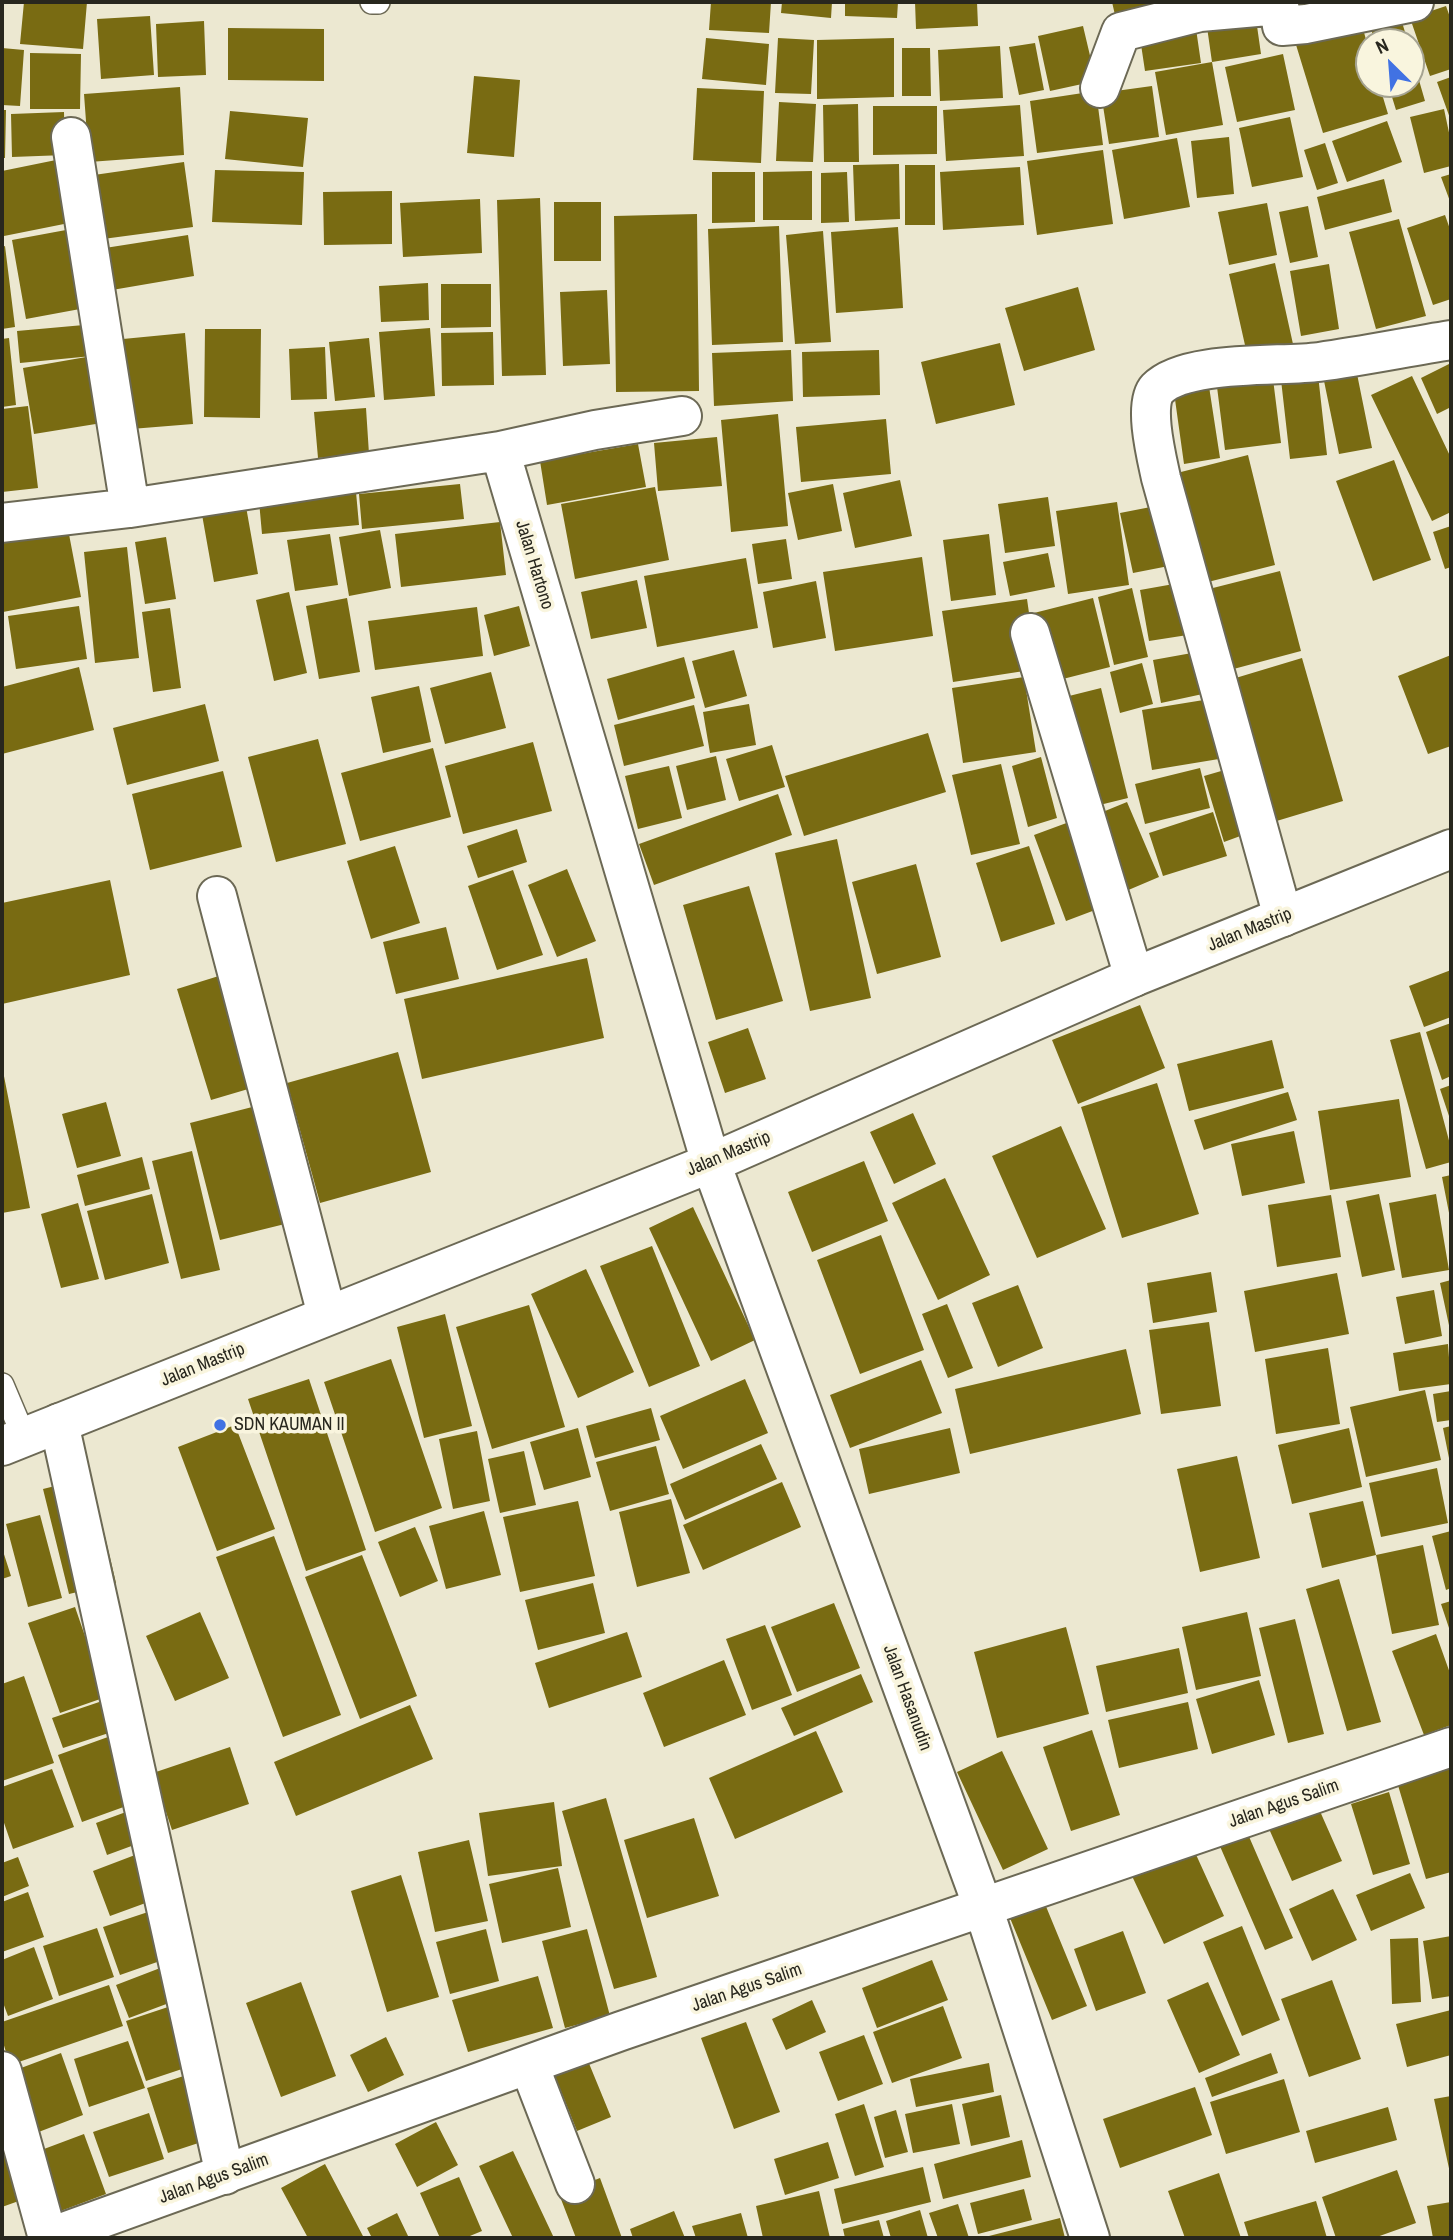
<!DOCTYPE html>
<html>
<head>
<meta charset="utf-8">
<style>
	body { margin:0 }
	#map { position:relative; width:1453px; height:2240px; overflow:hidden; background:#ece8d1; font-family:"Archivo Narrow",sans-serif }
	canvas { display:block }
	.frame { position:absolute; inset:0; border:4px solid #28271e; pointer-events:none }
	.north { position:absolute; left:1355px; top:28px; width:70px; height:70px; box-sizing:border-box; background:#f9f5de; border:2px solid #a5a391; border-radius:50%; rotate:335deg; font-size:19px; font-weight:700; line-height:28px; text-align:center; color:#28271e }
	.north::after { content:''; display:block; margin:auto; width:24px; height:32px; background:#4172e3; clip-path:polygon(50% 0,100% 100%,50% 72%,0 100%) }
</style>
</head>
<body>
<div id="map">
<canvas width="1453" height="2240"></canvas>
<div class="frame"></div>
<div class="north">N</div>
</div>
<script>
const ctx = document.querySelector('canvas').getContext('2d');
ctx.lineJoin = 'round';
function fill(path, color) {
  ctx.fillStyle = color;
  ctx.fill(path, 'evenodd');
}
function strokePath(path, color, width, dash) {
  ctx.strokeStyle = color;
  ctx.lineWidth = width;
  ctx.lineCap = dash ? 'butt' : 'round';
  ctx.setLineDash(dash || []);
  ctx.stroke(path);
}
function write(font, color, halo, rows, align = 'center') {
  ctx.font = font + ' "Archivo Narrow",sans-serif';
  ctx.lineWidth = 7;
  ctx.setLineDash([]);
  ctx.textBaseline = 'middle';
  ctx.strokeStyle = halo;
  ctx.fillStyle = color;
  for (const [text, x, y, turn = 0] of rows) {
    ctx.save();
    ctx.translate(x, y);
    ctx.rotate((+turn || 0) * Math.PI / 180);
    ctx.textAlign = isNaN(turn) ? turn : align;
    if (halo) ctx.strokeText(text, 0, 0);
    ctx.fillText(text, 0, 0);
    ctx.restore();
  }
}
const building = new Path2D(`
	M24 2H87L83 49 20 44Z
	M711 2H771L769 33 709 30Z
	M782 2H832L831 18 781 13Z
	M845 2H898L897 18 845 16Z
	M915 2H977L978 26 916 29Z
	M1112 2H1178L1115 15Z
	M1446 6 1451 20V69L1430 76 1410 18Z
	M1398 9 1408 42H1375L1368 19Z
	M1255 12 1261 54 1212 62 1206 20Z
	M1359 15 1369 50V84H1379L1388 114 1323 133 1293 35Z
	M150 16 154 75 101 79 97 19Z
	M204 21 206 75 158 77 156 24Z
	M1195 22 1201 63 1145 71 1139 31Z
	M1083 26 1096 81 1050 91 1038 36Z
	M228 28 324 29V81L228 80Z
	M706 38 769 44 766 85 702 79Z
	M778 38 814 40 811 94 775 93Z
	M894 38V97L817 99V40Z
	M1035 43 1044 90 1019 95 1009 47Z
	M1000 46 1003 98 940 101 938 50Z
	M2 48 24 50 20 106 2 105Z
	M902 48H930L931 96H902Z
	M30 53 81 54 80 109H30Z
	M1283 54 1295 110 1237 122 1225 67Z
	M1412 56 1425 101 1396 110 1388 84H1411Z
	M1212 62 1223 125 1166 135 1155 72Z
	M474 76 520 80 514 157 467 153Z
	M1451 77V121L1437 82Z
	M1152 86 1159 137 1109 144 1101 93Z
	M180 87 184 155 89 162 84 94Z
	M697 88 764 91 761 163 693 160Z
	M1096 91 1103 145 1037 153 1030 101Z
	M779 102 816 104 813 162 776 161Z
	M858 104 859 162H824L823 105Z
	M1020 105 1024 156 946 161 943 110Z
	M873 106H937V154L873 155Z
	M1444 109 1451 142V166L1424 173 1410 117Z
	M2 110H6L5 158H2Z
	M230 111 308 118 303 167 225 159Z
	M64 112 65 155 12 157 11 114Z
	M1290 117 1303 177 1252 187 1239 128Z
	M1387 121 1402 162 1347 182 1332 141Z
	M1229 137 1234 194 1197 198 1191 141Z
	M1177 138 1190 207 1124 219 1112 150Z
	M1325 143 1338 183 1317 190 1304 150Z
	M1103 150 1113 224 1037 235 1027 161Z
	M56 160 69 223 4 236 2 171Z
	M184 162 193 227 103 239 94 175Z
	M899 164 900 219 855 221 853 165Z
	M905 165H935V225H905Z
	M1020 167 1024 225 943 230 940 172Z
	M215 170 304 172 302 225 212 222Z
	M812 171V220H763V172Z
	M712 172H755V222L712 223Z
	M847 172 849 222 821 223V173Z
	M1451 174V204L1441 177Z
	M1384 179 1392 212 1325 230 1317 197Z
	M392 191V244L324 245 323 192Z
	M540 198 546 375 502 376 497 200Z
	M480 199 482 253 403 257 400 203Z
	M554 202H601V261H554Z
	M1267 203 1277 255 1229 265 1218 212Z
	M1308 206 1318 257 1290 263 1279 212Z
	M697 214 699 391 616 392 614 216Z
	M1445 215 1451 232V299L1433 305 1407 228Z
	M1399 219 1426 316 1376 329 1349 232Z
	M779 226 783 342 712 345 708 229Z
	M898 227 903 308 836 313 831 232Z
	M66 230 80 309 26 319 12 240Z
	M823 231 831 342 795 344 786 235Z
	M188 235 194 276 112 290 105 248Z
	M5 246 15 327 2 329V247Z
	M1275 263 1293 344 1247 354 1229 274Z
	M1329 264 1339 329 1301 336 1290 271Z
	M428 283 429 320 381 322 379 286Z
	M441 284H491V327L441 328Z
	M1078 287 1095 350 1024 371 1005 308Z
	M607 290 610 364 563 366 560 292Z
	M95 324 108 422 34 434 23 368 92 356 20 363 17 331Z
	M430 328 435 396 384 400 379 332Z
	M205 329H261L260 418 204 417Z
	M493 332 494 385 442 386 441 333Z
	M185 333 193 424 131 429 123 339Z
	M9 338 16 405 2 407V339Z
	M369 338 375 397 335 401 329 342Z
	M1000 343 1015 405 936 424 921 362Z
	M325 347 327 399 291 400 289 349Z
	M791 350 793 401 714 406 712 353Z
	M879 350 880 395 803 397 802 352Z
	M1451 363V407L1437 414 1421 378Z
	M1317 366 1327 455 1290 459 1280 371Z
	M1356 369 1372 448 1339 454 1323 376Z
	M1272 371 1281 443 1225 450 1216 379Z
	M1412 376 1451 458V512L1432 521 1371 395Z
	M1208 380 1220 458 1184 464 1173 385Z
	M28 406 38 488 2 492V409Z
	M366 408 369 454 318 458 314 412Z
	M778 414 788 526 731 532 721 420Z
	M886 419 891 474 801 482 796 427Z
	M717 437 722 486 658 491 654 443Z
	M638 444 646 487 547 505 540 461Z
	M1248 455 1275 565 1204 583 1177 473Z
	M1394 460 1431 560 1373 581 1336 481Z
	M900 480 912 536 855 548 843 493Z
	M460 484 464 519 362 529 359 494Z
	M833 484 842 531 798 540 788 493Z
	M655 487 669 560 575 579 561 504Z
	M356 492 359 525 262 534 259 501Z
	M1048 497 1055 546 1005 553 998 504Z
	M245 501 258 574 214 582 201 509Z
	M1117 502 1129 585 1068 594 1056 511Z
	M1166 504 1179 564 1133 573 1120 513Z
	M500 522 506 575 401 587 395 534Z
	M1451 526V567L1445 569 1433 532Z
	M68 529 81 597 3 612 2 542Z
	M380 530 391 588 349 596 339 537Z
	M330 534 338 585 295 591 287 540Z
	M989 534 996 595 951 601 943 540Z
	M166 537 176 599 145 604 135 542Z
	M786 539 792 579 758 584 752 544Z
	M127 547 139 658 95 663 84 552Z
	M1048 553 1055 587 1010 596 1003 562Z
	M922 557 933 636 835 651 823 572Z
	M746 558 758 628 657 647 644 576Z
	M1280 571 1301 651 1226 671 1205 590Z
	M637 580 647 628 591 639 581 592Z
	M816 581 826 638 773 648 763 592Z
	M1185 582 1194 634 1149 641 1140 590Z
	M1132 588 1148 657 1114 665 1098 597Z
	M289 592 307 673 274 681 256 600Z
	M347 598 360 672 319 679 306 606Z
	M1093 598 1110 667 1051 682 1034 613Z
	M1027 599 1037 669 953 682 942 611Z
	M79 606 87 659 16 669 8 616Z
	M519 606 530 646 494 656 484 615Z
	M477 607 483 656 375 670 368 621Z
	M170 608 181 688 153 692 142 612Z
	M734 650 747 696 705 708 692 661Z
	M1203 651 1212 692 1161 703 1153 660Z
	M1451 655V746L1428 754 1398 676Z
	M684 657 695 698 618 720 607 679Z
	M1302 658 1343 801 1270 823 1229 680Z
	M1142 663 1153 704 1120 713 1110 672Z
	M79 667 94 730 2 754V687Z
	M491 672 506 728 445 744 430 688Z
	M1024 677 1036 752 963 763 952 688Z
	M419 686 431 742 383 753 371 697Z
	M1101 688 1128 798 1067 813 1041 703Z
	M1216 698 1225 758 1152 770 1142 710Z
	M205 704 219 761 127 785 113 728Z
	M749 704 756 745 710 753 703 712Z
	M694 705 704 746 624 766 614 725Z
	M928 733 946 792 804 836 785 776Z
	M318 739 346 844 276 862 248 757Z
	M533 742 552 811 463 834 445 766Z
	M772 745 785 787 739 801 726 759Z
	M433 748 451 817 360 841 341 773Z
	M716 756 726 800 687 810 676 766Z
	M1041 757 1057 818 1028 827 1012 766Z
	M1001 764 1020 844 971 855 952 775Z
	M669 766 682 818 638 829 625 776Z
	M1235 767 1254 831 1224 842 1204 776Z
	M1200 768 1210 808 1145 824 1135 784Z
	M223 771 242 847 150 870 132 794Z
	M778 794 792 835 654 885 639 844Z
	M1127 802 1159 877 1119 894 1088 818Z
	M1213 812 1227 856 1163 876 1149 833Z
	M1080 818 1111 904 1066 921 1034 835Z
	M517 829 527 862 478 878 467 846Z
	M837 839 871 998 810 1011 775 853Z
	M395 846 420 923 371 939 347 861Z
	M1029 846 1055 924 1001 942 976 863Z
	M916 864 941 957 877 974 852 882Z
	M567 869 596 941 557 957 528 885Z
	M513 870 543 955 497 970 468 886Z
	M110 880 130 975 2 1004V903Z
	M749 886 783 1001 716 1020 683 905Z
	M446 927 459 979 396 994 383 942Z
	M587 958 604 1038 422 1079 404 999Z
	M1451 970V1017L1424 1027 1409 986Z
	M222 975 255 1087 211 1100 177 989Z
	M1140 1005 1165 1068 1078 1104 1052 1040Z
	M1451 1023V1076L1442 1080 1426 1032Z
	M748 1028 766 1079 725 1093 708 1042Z
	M1420 1032 1451 1148V1162L1426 1169 1390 1040Z
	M1272 1040 1284 1088 1189 1111 1177 1064Z
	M398 1052 431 1172 320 1203 287 1083Z
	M2 1066 30 1208 2 1213Z
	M1157 1083 1199 1214 1122 1238 1081 1107Z
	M1451 1085V1122L1440 1089Z
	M1288 1092 1297 1120 1204 1150 1194 1120Z
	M1399 1099 1411 1177 1330 1190 1318 1111Z
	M106 1102 121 1156 77 1168 62 1114Z
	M260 1105 289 1223 220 1240 190 1123Z
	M913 1113 936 1164 894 1184 870 1132Z
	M1061 1126 1106 1229 1037 1258 992 1156Z
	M1294 1131 1305 1183 1242 1196 1231 1144Z
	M192 1151 220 1270 181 1279 152 1161Z
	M142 1157 150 1189 85 1206 77 1175Z
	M864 1161 888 1221 812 1252 788 1192Z
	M1451 1175V1218H1450L1442 1177Z
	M945 1178 990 1275 938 1300 892 1203Z
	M152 1194 169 1263 105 1280 87 1211Z
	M1379 1194 1395 1270 1362 1277 1346 1201Z
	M1436 1194 1449 1270 1402 1278 1389 1203Z
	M1331 1195 1341 1257 1277 1267 1268 1205Z
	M78 1203 99 1279 61 1288 41 1214Z
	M693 1207 755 1340 711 1361 649 1228Z
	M881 1235 924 1350 860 1374 817 1260Z
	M652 1246 700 1366 649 1387 600 1266Z
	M586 1269 634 1372 578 1398 531 1294Z
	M1211 1272 1217 1312 1153 1323 1147 1283Z
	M1337 1273 1349 1334 1255 1352 1244 1291Z
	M1451 1280V1330H1450L1440 1283Z
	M1018 1285 1043 1348 998 1367 972 1303Z
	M1434 1290 1442 1336 1405 1344 1396 1297Z
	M947 1304 973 1368 948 1378 922 1314Z
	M529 1305 565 1427 492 1449 456 1327Z
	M445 1314 472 1426 424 1438 397 1327Z
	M1209 1322 1221 1406 1161 1414 1149 1330Z
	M1448 1344 1451 1384 1399 1391 1393 1353Z
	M1328 1348 1340 1424 1276 1434 1265 1359Z
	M1126 1349 1141 1414 970 1454 955 1389Z
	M391 1359 442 1508 375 1532 324 1382Z
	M921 1360 942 1413 850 1448 830 1395Z
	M309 1379 366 1550 306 1571 248 1399Z
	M745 1379 768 1433 683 1469 660 1416Z
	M1425 1390 1441 1460 1366 1477 1350 1407Z
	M1451 1391V1420L1437 1422 1433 1394Z
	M651 1408 660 1440 595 1458 586 1426Z
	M235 1425 275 1529 217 1551 178 1447Z
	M1451 1426V1463H1450L1443 1428Z
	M578 1428 591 1477 544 1490 530 1442Z
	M950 1428 960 1473 869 1494 859 1449Z
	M1349 1428 1362 1487 1292 1504 1278 1445Z
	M477 1431 490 1501 453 1509 439 1439Z
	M761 1444 777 1479 685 1520 670 1484Z
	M656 1446 669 1494 610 1511 596 1462Z
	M524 1451 536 1505 500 1513 488 1459Z
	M1237 1456 1260 1558 1200 1572 1177 1469Z
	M1437 1468 1448 1523 1381 1537 1369 1483Z
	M91 1477 116 1583 69 1594 43 1489Z
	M782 1482 801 1527 703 1570 683 1525Z
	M671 1499 690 1573 637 1587 619 1512Z
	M578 1501 595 1576 520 1592 503 1517Z
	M1363 1501 1376 1555 1322 1568 1309 1513Z
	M484 1511 501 1575 446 1589 429 1526Z
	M40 1515 62 1598 28 1607 6 1524Z
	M415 1527 438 1581 400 1597 378 1542Z
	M1451 1531V1588L1446 1590 1432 1536Z
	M274 1536 341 1715 283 1737 216 1557Z
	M1423 1545 1439 1625 1392 1634 1376 1555Z
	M2 1548 11 1576 2 1579Z
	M362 1555 417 1696 360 1719 305 1577Z
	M1339 1579 1381 1722 1347 1731 1306 1589Z
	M593 1583 605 1633 538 1650 525 1600Z
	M1451 1601V1634L1441 1604Z
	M834 1603 860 1668 797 1692 771 1627Z
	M75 1607 106 1697 60 1713 28 1623Z
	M200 1612 229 1678 175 1701 146 1636Z
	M1247 1612 1261 1676 1196 1690 1182 1627Z
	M1295 1619 1324 1734 1288 1743 1259 1628Z
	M765 1625 792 1695 752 1710 726 1639Z
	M1066 1627 1089 1714 997 1738 974 1652Z
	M627 1632 642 1677 549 1708 535 1663Z
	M1436 1634 1451 1676V1725L1424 1735 1392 1651Z
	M1179 1648 1188 1693 1106 1712 1096 1666Z
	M724 1660 746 1715 664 1747 643 1693Z
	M861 1674 873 1702 794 1736 781 1708Z
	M24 1676 54 1763 2 1781V1684Z
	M1259 1680 1275 1735 1212 1754 1196 1699Z
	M111 1698 121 1729 63 1748 52 1718Z
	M1188 1702 1198 1749 1119 1768 1108 1720Z
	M410 1705 433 1759 296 1816 274 1762Z
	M1092 1730 1120 1815 1071 1831 1043 1747Z
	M816 1731 843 1792 735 1839 709 1778Z
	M119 1733 143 1800 82 1822 58 1755Z
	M230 1747 249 1804 172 1830 153 1773Z
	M1002 1751 1048 1849 1003 1870 957 1772Z
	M1450 1765 1451 1872 1426 1879 1397 1782Z
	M52 1769 74 1827 13 1849 2 1817V1787Z
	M1389 1792 1410 1864 1373 1875 1351 1804Z
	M606 1798 657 1977 614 1989 562 1811Z
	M1315 1800 1342 1861 1292 1881 1266 1822Z
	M554 1802 562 1866 488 1876 479 1813Z
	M145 1805 156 1837 107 1855 96 1823Z
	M694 1818 719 1896 647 1918 624 1840Z
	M1247 1832 1293 1938 1265 1950 1219 1844Z
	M469 1840 488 1921 435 1932 418 1852Z
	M156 1847 173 1893 110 1916 93 1871Z
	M1193 1848 1224 1916 1164 1944 1132 1876Z
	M18 1857 29 1886 2 1897V1863Z
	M558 1868 571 1927 502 1943 489 1884Z
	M1410 1873 1425 1908 1371 1931 1356 1895Z
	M401 1875 439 1997 387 2012 351 1891Z
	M1333 1889 1357 1940 1312 1961 1289 1909Z
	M28 1892 44 1937 2 1952V1902Z
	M1045 1904 1087 2006 1052 2020 1010 1918Z
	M163 1907 180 1954 120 1975 103 1927Z
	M1242 1926 1280 2020 1242 2036 1203 1942Z
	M97 1928 114 1977 59 1996 43 1946Z
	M486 1929 499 1981 450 1994 436 1942Z
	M587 1929 610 2016 565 2028 542 1941Z
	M1123 1931 1146 1993 1096 2011 1074 1949Z
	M1451 1936V1996L1432 1999 1423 1941Z
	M1418 1938 1421 2002 1392 2004 1390 1939Z
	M34 1947 53 1999 8 2016 2 2000V1960Z
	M181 1960 193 1994 129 2018 116 1985Z
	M932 1960 948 2000 877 2028 862 1988Z
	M538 1976 553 2028 468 2052 452 2000Z
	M1332 1980 1361 2059 1309 2077 1281 1999Z
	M301 1982 336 2076 281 2097 246 2003Z
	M1208 1982 1240 2055 1199 2073 1167 2000Z
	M109 1985 123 2026 10 2065 2 2039V2022Z
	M812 2000 826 2032 786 2050 772 2019Z
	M183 2002 203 2062 146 2081 126 2021Z
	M943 2006 962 2058 892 2083 873 2032Z
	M1451 2010V2055L1407 2067 1396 2024Z
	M746 2022 780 2112 734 2129 701 2038Z
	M864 2035 883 2084 838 2101 819 2052Z
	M386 2037 404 2075 368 2092 350 2055Z
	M128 2041 145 2088 89 2107 74 2059Z
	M61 2053 83 2115 36 2133 13 2071Z
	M1271 2053 1278 2073 1212 2097 1205 2078Z
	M588 2061 611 2117 577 2131 554 2074Z
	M989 2063 994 2092 916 2107 910 2079Z
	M208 2068 229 2133 168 2153 147 2088Z
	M1284 2079 1300 2132 1226 2154 1210 2102Z
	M1195 2087 1212 2135 1120 2168 1103 2119Z
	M1001 2095 1010 2137 971 2146 962 2104Z
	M1451 2096V2172L1450 2173 1434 2099Z
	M864 2104 884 2167 855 2176 835 2114Z
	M952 2104 960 2144 913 2153 905 2114Z
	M1388 2107 1397 2140 1315 2163 1306 2131Z
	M896 2110 908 2152 885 2158 874 2117Z
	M149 2113 164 2159 109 2177 93 2132Z
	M436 2122 458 2165 417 2187 395 2144Z
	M2 2128 27 2198 2 2207Z
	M84 2134 106 2194 58 2212 36 2152Z
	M1022 2140 1031 2177 943 2199 934 2164Z
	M828 2142 839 2178 785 2195 774 2159Z
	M513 2151 554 2238H513L479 2166Z
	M325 2164 364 2238H308L281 2188Z
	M923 2167 931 2202 842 2224 834 2189Z
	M1397 2170 1416 2223 1374 2238H1336L1322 2197Z
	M1219 2173 1241 2238H1185L1168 2191Z
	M459 2177 482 2231 465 2238H440L420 2193Z
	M600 2178 622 2238H576L559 2194Z
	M1024 2189 1032 2220 978 2234 970 2203Z
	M819 2191 830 2238H763L756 2206Z
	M1316 2201 1327 2238H1249L1244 2222Z
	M1451 2202V2238H1433L1427 2206Z
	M958 2204 969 2238H938L929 2213Z
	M920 2210 928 2238H891L886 2221Z
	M674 2211 685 2238H633L630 2229Z
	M397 2213 409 2238H372L367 2228Z
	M741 2213 748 2238H696L692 2226Z
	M1060 2218 1065 2238H985V2237Z
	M879 2220 884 2238H845L843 2229Z`);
const lane = new Path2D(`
	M372 2H378
	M2 1385 24 1437`);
const street = new Path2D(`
	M1100 88 1121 32 1200 12 1279 5 1282 26 1306 24 1414 2
	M71 137 130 508
	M500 451 595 430 682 416
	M2 523 130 508 500 451 711 1163
	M1030 633 1134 977
	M217 896 327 1315
	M1283 917 1161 478C1157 459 1143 404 1157 389 1185 360 1278 367 1319 362 1363 356 1407 347 1451 340
	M59 1423 225 2175
	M529 2065 575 2184
	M2 2071 48 2238`);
const secondary = new Path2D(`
	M711 1163 983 1907 1090 2238
	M2 1446 711 1163 1134 977 1451 849
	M47 2238 621 2031 1451 1747`);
const markers = [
	[220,1425,7,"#4172e3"]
];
const streetNames = [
	["Jalan Hartono",534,565,73],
	["Jalan Mastrip",1250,930,-22],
	["Jalan Mastrip",729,1154,-23],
	["Jalan Mastrip",203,1365,-22],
	["Jalan Hasanudin",907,1698,70],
	["Jalan Agus Salim",1284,1804,-19],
	["Jalan Agus Salim",747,1988,-19],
	["Jalan Agus Salim",214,2179,-20]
];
const poiNames = [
	["SDN KAUMAN II",234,1425]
];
fill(building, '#796b12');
strokePath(lane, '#6c6955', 26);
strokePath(street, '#6c6955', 42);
strokePath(secondary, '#6c6955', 42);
strokePath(lane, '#fff', 23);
strokePath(street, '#fff', 38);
strokePath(secondary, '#fff', 38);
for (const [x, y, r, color] of markers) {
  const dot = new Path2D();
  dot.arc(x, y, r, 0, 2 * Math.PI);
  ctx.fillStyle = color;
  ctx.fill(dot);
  strokePath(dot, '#f9f5de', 2.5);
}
write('18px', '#28271e', '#f9f5de', streetNames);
write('18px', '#28271e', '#f9f5de', poiNames, 'left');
</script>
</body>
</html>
